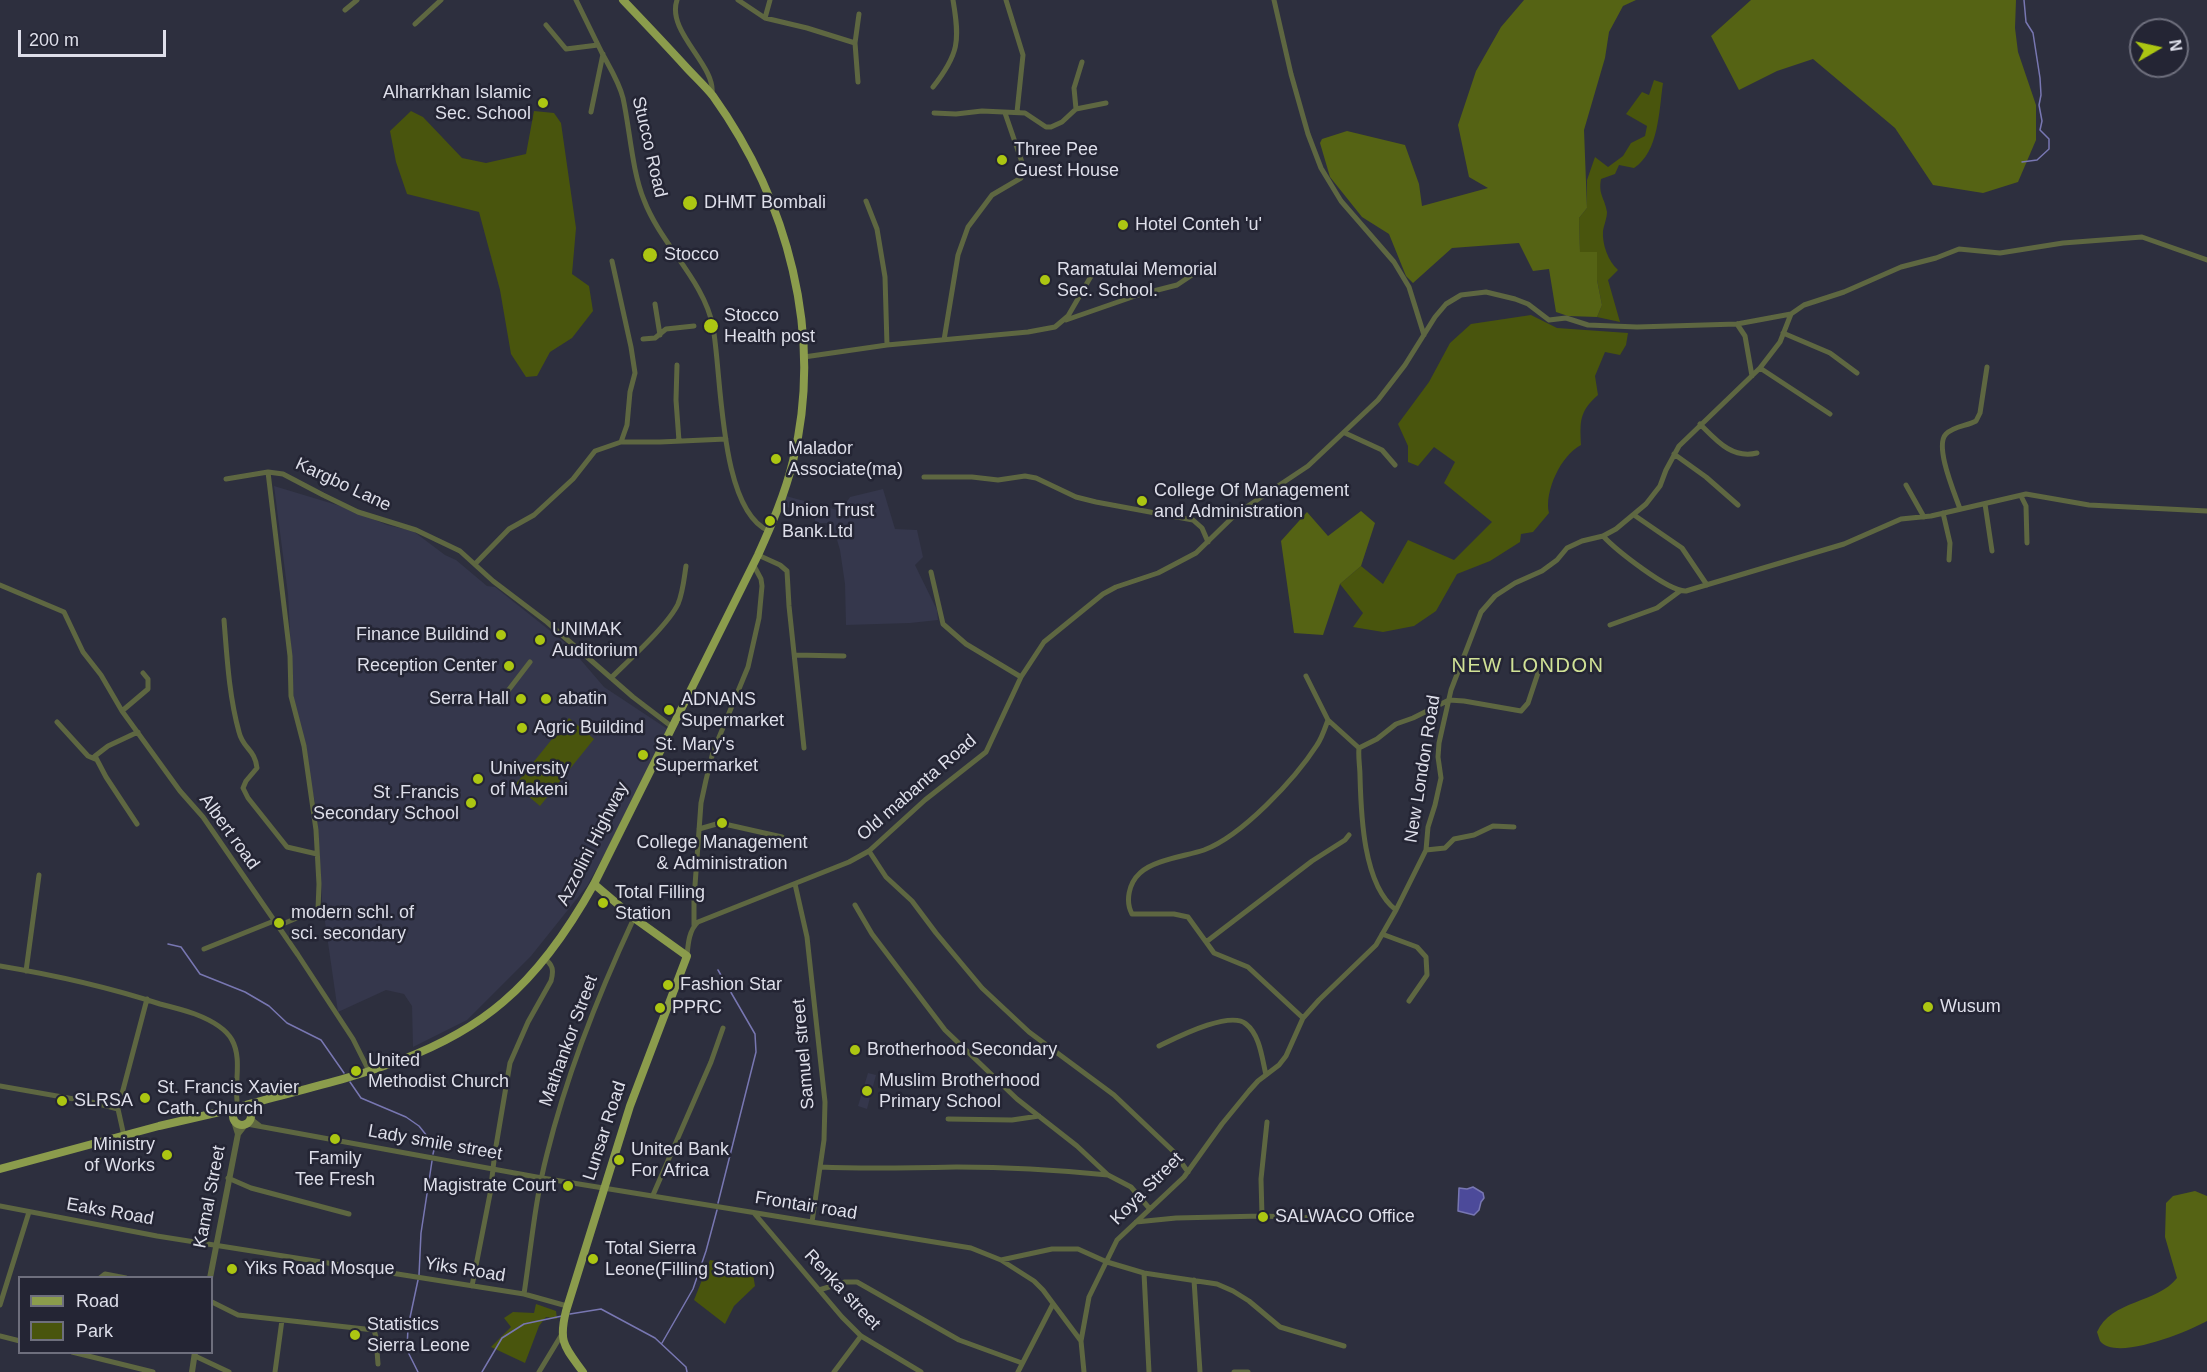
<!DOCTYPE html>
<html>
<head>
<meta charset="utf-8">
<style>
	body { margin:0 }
	#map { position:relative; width:2207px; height:1372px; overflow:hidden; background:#2d2f3e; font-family:Arial,sans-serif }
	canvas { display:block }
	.legend { position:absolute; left:18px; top:1276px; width:195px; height:78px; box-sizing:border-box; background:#242534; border:2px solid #6e6f7d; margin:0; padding:8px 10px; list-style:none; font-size:18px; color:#dedfea }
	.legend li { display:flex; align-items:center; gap:12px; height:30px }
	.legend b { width:30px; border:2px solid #6e6f7d }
	.north { position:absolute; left:2129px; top:18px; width:60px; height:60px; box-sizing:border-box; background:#242534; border:2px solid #6e6f7d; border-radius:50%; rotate:81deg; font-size:16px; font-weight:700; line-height:24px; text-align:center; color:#dedfea }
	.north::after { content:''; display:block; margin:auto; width:21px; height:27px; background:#acc612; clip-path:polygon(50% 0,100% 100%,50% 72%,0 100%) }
	.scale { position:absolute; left:18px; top:30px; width:148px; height:27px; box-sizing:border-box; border:3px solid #dedfea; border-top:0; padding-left:8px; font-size:18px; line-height:21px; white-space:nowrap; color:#dedfea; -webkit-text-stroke:4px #242534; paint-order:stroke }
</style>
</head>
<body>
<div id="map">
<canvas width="2207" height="1372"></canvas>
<ul class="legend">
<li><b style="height:8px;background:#8b9c4c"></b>Road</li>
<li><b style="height:16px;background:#49550d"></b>Park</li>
</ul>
<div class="north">N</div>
<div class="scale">200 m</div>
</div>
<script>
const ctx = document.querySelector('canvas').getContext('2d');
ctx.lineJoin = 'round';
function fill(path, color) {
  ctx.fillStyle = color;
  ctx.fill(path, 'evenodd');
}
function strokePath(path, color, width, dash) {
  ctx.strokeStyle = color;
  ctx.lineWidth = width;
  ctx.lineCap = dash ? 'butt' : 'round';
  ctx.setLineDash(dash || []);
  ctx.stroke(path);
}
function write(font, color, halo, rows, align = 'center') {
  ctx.font = font + ' Arial,sans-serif';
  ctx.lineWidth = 5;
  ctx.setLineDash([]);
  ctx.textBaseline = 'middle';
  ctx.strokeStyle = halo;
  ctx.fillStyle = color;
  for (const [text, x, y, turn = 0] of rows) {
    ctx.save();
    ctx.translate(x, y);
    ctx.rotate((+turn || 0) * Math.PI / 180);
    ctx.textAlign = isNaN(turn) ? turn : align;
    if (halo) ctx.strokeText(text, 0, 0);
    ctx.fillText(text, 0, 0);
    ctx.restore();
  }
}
const built = new Path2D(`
	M274 486 347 508 387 525 413 531 445 555 456 560 487 586 495 587 568 645 604 687 672 732 587 886 531 956 467 1020 413 1047 412 1006 404 994 386 990 338 1012 322 901 317 811 294 710 288 594Z
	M883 489 895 529 917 530 923 557 915 565 937 610 938 620 910 623 846 625 845 584 840 550 832 523H816L813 514 783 506 786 496 841 511 850 497Z
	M868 1073 876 1075 867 1109 858 1106Z`);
const green = new Path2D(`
	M1654 80 1663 83C1659 110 1659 152 1634 168L1619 165 1615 174 1601 179C1598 195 1605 198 1607 212 1607 218 1604 225 1603 231 1602 244 1608 261 1618 270L1608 280 1620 322 1597 317 1602 305 1597 280V252L1580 253 1579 218 1587 208V180L1595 157 1608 167 1623 156 1631 143 1645 136 1647 126 1626 114 1642 92 1649 95Z
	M411 111 423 117 462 158 486 163 526 154 534 111 554 113 561 123 576 228 572 274 589 286 593 311 572 338 550 352 537 376 526 377 511 354 500 290 479 212 407 194 396 162 390 131Z
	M1531 315 1557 328 1628 333 1626 345 1620 355 1605 352 1595 376 1598 395C1579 412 1580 421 1581 445 1561 455 1544 492 1549 513L1533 532 1521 534 1520 542 1490 561 1457 574 1436 611 1414 626 1383 632 1353 627 1363 613 1340 584 1361 566 1383 584 1408 540 1454 560 1492 522 1444 483 1455 462 1434 447 1418 466 1408 462V446L1398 424 1429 382 1450 343 1471 324Z
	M569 718 594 739 540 806 515 785Z
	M710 1260 752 1268 755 1286 734 1306 725 1324 694 1300Z
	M536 1304 556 1311 557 1319 546 1317 539 1326 525 1363 491 1347 511 1327 504 1318 513 1312 534 1313Z`);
const forest = new Path2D(`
	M1524 0H1636L1623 6 1609 32 1605 58 1584 130 1587 208 1579 218 1580 252H1597V280L1602 305 1597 317 1568 316 1556 312 1549 269 1533 271 1519 243 1452 248 1413 283 1406 276 1389 234 1362 217 1330 177 1320 143 1322 139 1347 131 1405 145 1419 184 1422 206 1488 188 1469 177 1458 125 1476 71 1501 27Z
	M1751 0H2016L2015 28 2018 52 2036 105V140L2018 182 1983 193 1933 185 1895 128 1813 59 1777 71 1739 90 1711 36Z
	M1361 511 1375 523 1361 566 1340 584 1323 635 1294 633 1281 541 1307 512 1328 536Z
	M2195 1191 2207 1196V1321C2189 1331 2116 1362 2100 1341 2099 1338 2098 1335 2097 1332 2111 1300 2158 1303 2177 1278L2165 1237 2166 1203 2173 1196Z`);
const water = new Path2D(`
	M1473 1187 1483 1193 1484 1198 1481 1202 1479 1210 1474 1215 1458 1211 1459 1188 1467 1189Z`);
const stream = new Path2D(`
	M2022 162 2037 160 2049 149V139L2040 130 2042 121 2039 105 2041 95 2040 78 2033 33 2026 22 2024 0
	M168 944 181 947 200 974 245 992 269 1006 287 1023 321 1040 344 1073
	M718 970 755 1034 756 1052 718 1203
	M350 1082 361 1098 406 1117 419 1126 435 1146 433 1154
	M419 1275 421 1233 432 1161
	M570 1314 601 1309 655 1338 686 1367 687 1372
	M662 1343 693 1289 706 1251 717 1210
	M418 1372 407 1350 408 1327 418 1280
	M482 1372 502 1338 524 1324 562 1316`);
const minor = new Path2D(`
	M576 0C585 18 593 35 602 53 610 68 619 82 623 98 630 130 632 171 644 200 661 245 704 280 713 327 722 376 719 510 769 531
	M677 0C666 32 716 65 712 94
	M738 0 765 18 807 28 855 43 858 82
	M1006 0 1023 55 1017 112
	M1274 0 1291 74 1308 134 1321 168 1341 201 1394 262 1409 287 1424 335
	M345 10 357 0
	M765 18 770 0
	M415 24 441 0
	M546 25 566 49 598 45
	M855 43 859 14
	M933 87C959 54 960 41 953 0
	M1076 109 1074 88 1082 62
	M591 112 603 54
	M934 113 956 114 982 111 1025 113 1046 127H1051L1062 122 1076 109 1106 103
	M866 201 877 229 885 277 887 345
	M612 261 631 347 635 373 630 392 627 425 621 442
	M655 304 660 335
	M1066 320 1138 295 1177 285 1195 273
	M1737 324 1745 336 1752 376
	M1783 333 1830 353 1857 373
	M643 339 655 338 666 329 694 326
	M944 340 958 255 968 227 992 195 1021 178 1024 168 1005 113
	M804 357 887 345 1028 332 1055 327 1068 316 1094 271
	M677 365 676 400 679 441
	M1760 368 1830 414
	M1700 424C1717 441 1732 459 1757 453
	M1345 433 1382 450 1395 465
	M1674 454 1706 477 1738 505
	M268 472 290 656 291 696 304 746 316 830 319 884 318 909 278 926
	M924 477H972L998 480 1025 476 1036 478 1076 497 1096 502 1193 520 1202 528 1208 542
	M226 479 268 472 283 474 323 495 358 512 416 530 460 551 493 581 547 622 633 697 671 726
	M1906 485 1924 517
	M2021 496 2026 506 2027 543
	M1985 504 1992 551
	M1960 509C1955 494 1934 446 1946 434 1954 426 1967 426 1976 421L1980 413 1987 367
	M1943 513 1950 543 1949 560
	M1634 515 1682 548 1707 585
	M1603 536C1616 550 1669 592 1686 591L1844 544 1901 519 1931 516 2026 494 2089 505 2207 511
	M758 555 780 565 787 571 789 606 804 748
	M475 564 509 529 534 515 573 479 595 451 621 442H660L726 439
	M931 572 943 624 966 644 1021 677
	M0 585 64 612 83 652 101 675 122 711 180 791 203 817 298 955 353 1039 369 1071
	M224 620C227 657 229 696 239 732 243 749 255 749 257 768L246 781 243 788 248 798 287 847 317 854
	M1610 625 1657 608 1680 591
	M795 655 844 656
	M1306 676 1328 720 1359 748C1358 757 1360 767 1360 776 1361 814 1363 885 1396 910
	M611 678C629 660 668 625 678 604 683 592 684 579 686 566
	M507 692 530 662
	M122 711 148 689V679L143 673
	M57 722 88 756 95 759
	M1359 748 1377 739 1396 724 1413 718 1449 700 1464 701 1521 711 1528 703 1542 661
	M137 824 106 777 95 756 108 746 138 732
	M699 829 720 823 782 837
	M1426 850 1445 848 1454 839 1474 835 1493 826 1514 827
	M869 851 886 877 912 901 936 933 982 988 1029 1032 1114 1095 1173 1151 1188 1172
	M795 884 807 937 825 1102 824 1140 812 1222
	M855 905 872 934 945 1030 1017 1099 1077 1146 1108 1175 1131 1187 1149 1208
	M694 925V899L701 803 706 780 713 752 748 667 759 618 762 586 761 579 753 564
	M1382 934 1417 947 1426 957 1427 975 1409 1001
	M1206 942 1312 861 1345 840 1349 835
	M204 949 274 921
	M687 956C688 944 689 930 698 922L849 862 869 851 925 800 986 752 1021 677 1044 642 1103 594 1116 587 1158 573 1196 553 1236 514 1308 466 1378 400 1405 365 1435 317 1446 304 1461 295 1486 292 1515 299 1528 304 1549 320 1566 318 1588 325 1637 327 1737 324 1791 314 1804 305 1844 292 1901 267 1936 258 1959 249 2000 253 2063 243 2142 237 2207 260
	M0 966C54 975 108 987 160 1004 172 1007 184 1010 195 1014 208 1019 225 1027 232 1040 243 1060 233 1086 238 1107
	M26 971 39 875
	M1303 1018 1248 967 1214 953 1188 917 1174 914H1132C1125 901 1129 883 1140 873 1153 860 1186 856 1204 850 1242 836 1295 779 1317 745 1322 738 1325 728 1328 720
	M1159 1046C1176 1038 1230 1010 1246 1024 1260 1035 1262 1058 1266 1075
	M0 1086 91 1102 118 1109
	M251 1119 260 1126
	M948 1119 1012 1120 1039 1116
	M247 1124 542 1178 971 1248 1001 1260 1034 1281 1043 1290 1081 1341 1084 1372
	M124 1136 118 1109 147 999
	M820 1167C866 1169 911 1168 957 1167 1007 1167 1058 1170 1108 1175
	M228 1178 251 1188 349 1214
	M653 1195 711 1062 723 1028
	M0 1206 157 1236 524 1294 567 1306
	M754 1213 842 1317 861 1336 921 1372
	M1262 1216 1261 1179 1267 1122
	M1136 1222 1176 1218 1262 1216 1342 1219
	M1001 1260 1052 1249H1078L1107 1262 1144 1273 1217 1284 1233 1291 1249 1301 1280 1327 1344 1346
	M1144 1273 1149 1372
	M100 1278 105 1274 126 1278
	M1194 1280 1200 1372
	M472 1286 490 1194 495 1152 510 1063 528 1022 551 981C554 970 553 965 544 958
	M819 1290 845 1282H857L959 1340 1022 1363
	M524 1294C531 1248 535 1200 547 1154 567 1073 599 993 634 918
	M212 1302 238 1315 374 1330 376 1337 378 1364
	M0 1305 29 1212
	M0 1336 20 1341
	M1081 1341 1089 1297 1117 1240 1184 1177 1222 1124 1249 1091 1258 1081 1279 1065 1286 1056 1303 1018 1319 1000 1376 945 1396 910 1426 850 1428 827 1435 805 1441 778 1438 757 1439 743 1451 690 1481 612 1495 596 1515 583 1542 571 1557 560 1567 548 1582 541 1603 536 1616 529 1646 504 1660 486 1666 470 1679 446 1760 368 1780 342 1791 314
	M72 1352 153 1372
	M195 1356 229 1372
	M275 1372 282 1320
	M539 1372 562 1334
	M834 1372 861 1336
	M1018 1372 1053 1304
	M1234 1372H1248`);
const tertiary = new Path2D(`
	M234 1121 238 1134
	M210 1278 238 1134 245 1125
	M192 1372 195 1352`);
const primary = new Path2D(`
	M242 1106C331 1081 431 1064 503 1002 541 970 570 927 594 884L758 555C772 524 785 494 793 461 824 334 788 201 713 96 705 86 694 76 685 66 665 44 644 22 623 0
	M233 1116a9 9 0 1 1 18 0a9 9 0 1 1-18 0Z
	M0 1169 159 1126 237 1108
	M583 1372C565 1347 558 1343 566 1311L630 1106 687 956 634 918 594 884`);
const markers = [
	[543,103,6,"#acc612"],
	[1002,160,6,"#acc612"],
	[690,203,8,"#acc612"],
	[1123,225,6,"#acc612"],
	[650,255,8,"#acc612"],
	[1045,280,6,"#acc612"],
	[711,326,8,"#acc612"],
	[776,459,6,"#acc612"],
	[1142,501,6,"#acc612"],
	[770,521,6,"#acc612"],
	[501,635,6,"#acc612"],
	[540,640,6,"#acc612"],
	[509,666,6,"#acc612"],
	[521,699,6,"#acc612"],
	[546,699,6,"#acc612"],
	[669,710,6,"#acc612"],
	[522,728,6,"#acc612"],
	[643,755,6,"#acc612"],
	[478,779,6,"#acc612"],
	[471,803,6,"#acc612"],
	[722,823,6,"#acc612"],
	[603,903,6,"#acc612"],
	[279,923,6,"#acc612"],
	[668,985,6,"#acc612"],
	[1928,1007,6,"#acc612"],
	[660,1008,6,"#acc612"],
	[855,1050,6,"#acc612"],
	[356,1071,6,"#acc612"],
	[867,1091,6,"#acc612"],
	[145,1098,6,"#acc612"],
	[62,1101,6,"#acc612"],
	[335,1139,6,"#acc612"],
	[167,1155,6,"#acc612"],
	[619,1160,6,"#acc612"],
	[568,1186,6,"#acc612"],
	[1263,1217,6,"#acc612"],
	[593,1259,6,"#acc612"],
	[232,1269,6,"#acc612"],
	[355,1335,6,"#acc612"]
];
const poiNames = [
	["Alharrkhan Islamic",531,93,"right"],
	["Sec. School",531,114,"right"],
	["Three Pee",1014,150],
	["Guest House",1014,171],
	["DHMT Bombali",704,203],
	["Hotel Conteh 'u'",1135,225],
	["Stocco",664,255],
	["Ramatulai Memorial",1057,270],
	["Sec. School.",1057,291],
	["Stocco",724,316],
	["Health post",724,337],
	["Malador",788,449],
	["Associate(ma)",788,470],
	["College Of Management",1154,491],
	["and Administration",1154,512],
	["Union Trust",782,511],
	["Bank.Ltd",782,532],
	["UNIMAK",552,630],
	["Auditorium",552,651],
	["Finance Buildind",489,635,"right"],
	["Reception Center",497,666,"right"],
	["Serra Hall",509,699,"right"],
	["abatin",558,699],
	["ADNANS",681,700],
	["Supermarket",681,721],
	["Agric Buildind",534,728],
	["St. Mary's",655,745],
	["Supermarket",655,766],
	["University",490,769],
	["of Makeni",490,790],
	["St .Francis",459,793,"right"],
	["Secondary School",459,814,"right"],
	["College Management",722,843,"center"],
	["& Administration",722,864,"center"],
	["Total Filling",615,893],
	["Station",615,914],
	["modern schl. of",291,913],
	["sci. secondary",291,934],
	["Fashion Star",680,985],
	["Wusum",1940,1007],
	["PPRC",672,1008],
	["Brotherhood Secondary",867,1050],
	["United",368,1061],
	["Methodist Church",368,1082],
	["Muslim Brotherhood",879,1081],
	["Primary School",879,1102],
	["St. Francis Xavier",157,1088],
	["Cath. Church",157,1109],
	["SLRSA",74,1101],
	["Ministry",155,1145,"right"],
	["of Works",155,1166,"right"],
	["United Bank",631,1150],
	["For Africa",631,1171],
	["Family",335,1159,"center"],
	["Tee Fresh",335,1180,"center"],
	["Magistrate Court",556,1186,"right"],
	["SALWACO Office",1275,1217],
	["Total Sierra",605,1249],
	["Leone(Filling Station)",605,1270],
	["Yiks Road Mosque",244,1269],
	["Statistics",367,1325],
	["Sierra Leone",367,1346]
];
const streetNames = [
	["Stucco Road",649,147,77],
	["Kargbo Lane",343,485,25],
	["New London Road",1423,769,-81],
	["Old mabanta Road",917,788,-41],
	["Albert road",229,832,54],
	["Azzolini Highway",593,844,-63],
	["Mathankor Street",569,1041,-70],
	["Samuel street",804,1054,-95],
	["Lunsar Road",605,1131,-72],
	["Lady smile street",435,1143,10],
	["Koya Street",1147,1189,-45],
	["Kamal Street",210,1197,-79],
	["Frontair road",806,1206,9],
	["Eaks Road",110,1212,10],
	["Yiks Road",465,1270,9],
	["Renka street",842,1290,47]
];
const neighbourhoodNames = [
	["NEW LONDON",1528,666]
];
fill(built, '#35374c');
fill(green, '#49550d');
fill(forest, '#556314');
fill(water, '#4c4a9a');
strokePath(water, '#7877b2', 1.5);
strokePath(stream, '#7877b2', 1.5);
strokePath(minor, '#5e6741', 5);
strokePath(tertiary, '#5e6741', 6);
strokePath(primary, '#8b9c4c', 8);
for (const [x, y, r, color] of markers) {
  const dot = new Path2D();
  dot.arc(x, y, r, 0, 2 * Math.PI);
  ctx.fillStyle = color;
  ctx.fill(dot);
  strokePath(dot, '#242534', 2);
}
write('18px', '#dedfea', '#242534', poiNames, 'left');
write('18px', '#dedfea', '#242534', streetNames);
ctx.letterSpacing = '1.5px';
write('20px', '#d1e296', '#242534', neighbourhoodNames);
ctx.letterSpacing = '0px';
</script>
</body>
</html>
